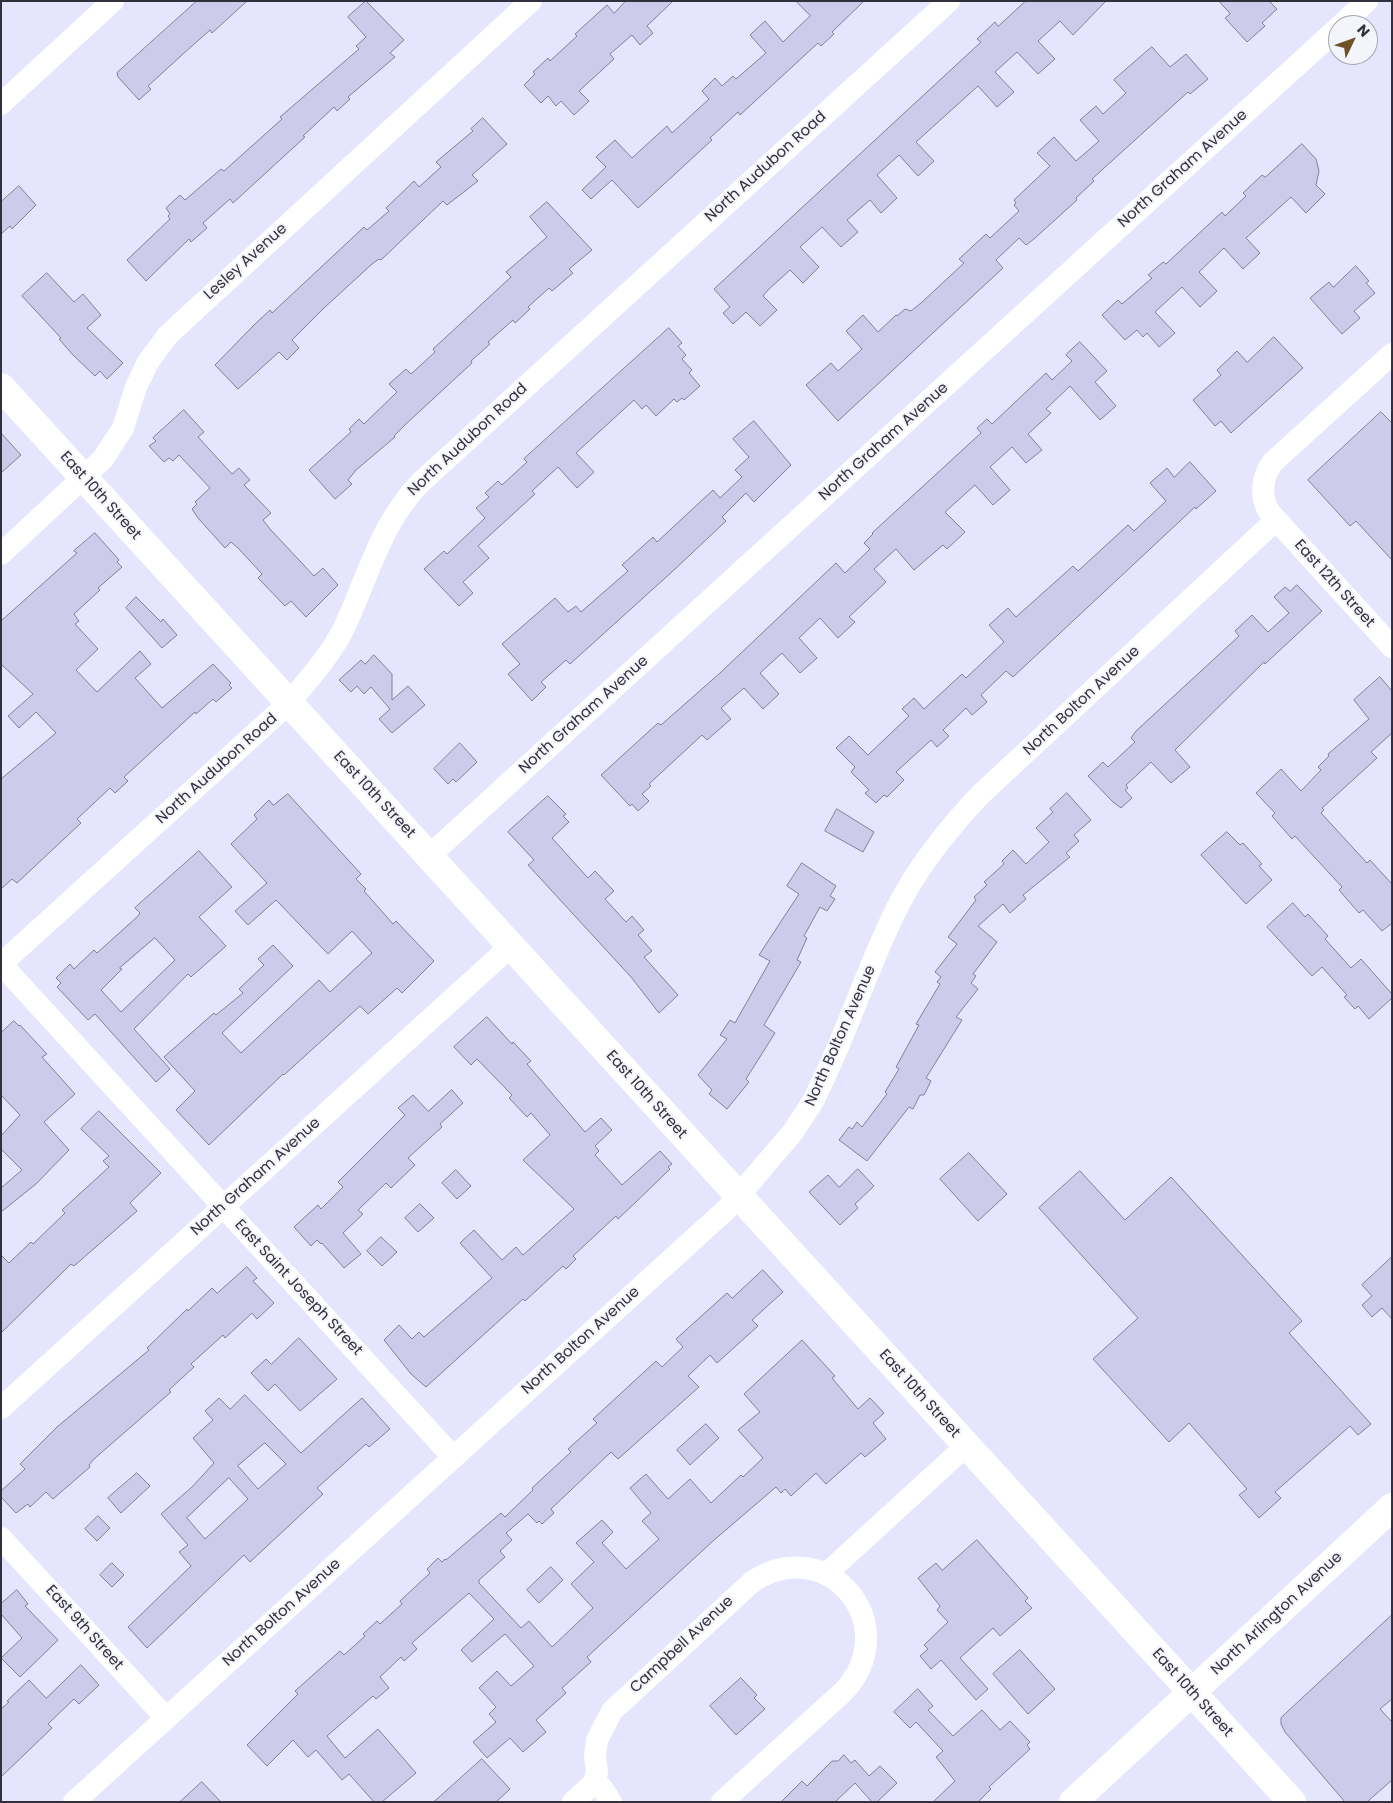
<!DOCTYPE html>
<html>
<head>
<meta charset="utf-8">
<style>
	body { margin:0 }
	#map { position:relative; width:1393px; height:1803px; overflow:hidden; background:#e5e5fe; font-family:Poppins,sans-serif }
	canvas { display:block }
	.frame { position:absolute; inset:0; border:2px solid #31303c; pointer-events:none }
	.north { position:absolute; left:1328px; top:15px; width:50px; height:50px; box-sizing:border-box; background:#f4f4fb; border:1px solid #a6a6af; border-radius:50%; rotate:48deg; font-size:14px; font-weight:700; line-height:20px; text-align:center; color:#31303c }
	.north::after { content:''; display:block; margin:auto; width:18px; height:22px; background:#6f5226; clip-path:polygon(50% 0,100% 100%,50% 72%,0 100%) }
</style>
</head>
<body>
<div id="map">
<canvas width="1393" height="1803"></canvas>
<div class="frame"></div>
<div class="north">N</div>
</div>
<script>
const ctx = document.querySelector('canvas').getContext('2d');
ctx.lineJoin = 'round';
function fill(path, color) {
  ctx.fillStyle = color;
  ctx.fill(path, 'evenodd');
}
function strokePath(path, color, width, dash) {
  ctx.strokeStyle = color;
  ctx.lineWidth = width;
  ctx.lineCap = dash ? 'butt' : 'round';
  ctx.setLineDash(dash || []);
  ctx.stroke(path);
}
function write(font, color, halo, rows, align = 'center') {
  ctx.font = font + ' Poppins,sans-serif';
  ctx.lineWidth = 4;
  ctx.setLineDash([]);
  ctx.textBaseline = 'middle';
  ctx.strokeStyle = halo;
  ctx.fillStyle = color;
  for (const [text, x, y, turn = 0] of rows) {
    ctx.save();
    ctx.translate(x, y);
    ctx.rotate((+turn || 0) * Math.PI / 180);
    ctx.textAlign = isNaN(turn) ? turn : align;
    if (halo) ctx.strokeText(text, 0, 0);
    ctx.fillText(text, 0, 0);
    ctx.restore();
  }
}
const building = new Path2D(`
	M197 1H247L212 33 210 30 183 54 148 86 151 89 139 100 118 77 117 73Z
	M366 1 404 40 390 53 395 57 348 97 350 99 337 111 334 107 303 136 305 137 233 203 230 199 203 223 207 228 191 242 189 239 146 281 127 260 170 219 168 216 170 214 166 208 180 195 185 200 221 169 224 171 282 119 280 117 359 49 356 46 366 37 348 17Z
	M626 1H673L647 26 653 33 640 45 632 35 610 54 614 59 579 91 589 101 574 115 561 101 556 106 548 96 541 103 524 85 535 74 533 72 548 58 550 61 577 36 575 34 607 5 614 13Z
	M796 1H864L832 32 834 34 821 46 818 43 740 115 738 112 710 138 712 140 638 208 612 180 591 199 582 190 606 167 596 157 615 140 632 158 667 126 672 133 709 99 702 91 715 78 722 86 733 76 736 79 766 53 750 35 765 21 783 42 810 16Z
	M1026 1H1106L1073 35 1060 21 1038 41 1055 59 1038 74 1017 52 995 72 1014 92 997 107 978 86 916 142 934 161 918 176 899 155 877 175 897 198 881 213 870 200 847 220 858 232 841 247 822 227 800 247 819 267 803 283 790 270 768 290 763 296 777 310 760 326 746 312 733 324 723 313 730 307 714 289 981 42 977 39 995 22 998 26Z
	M1219 1H1269L1277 9 1262 23 1265 26 1247 42 1225 18 1230 14Z
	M1152 47 1170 67 1186 54 1208 79 1190 94 1188 92 1092 179 1094 181 1076 198 1077 200 1034 239 1026 245 1019 238 996 260 1003 268 838 421 806 385 831 363 838 371 862 349 846 331 863 315 878 332 896 315 897 316 905 309 911 311 921 303 964 263 959 259 986 234 990 238 1019 211 1014 205 1016 203 1014 200 1050 166 1037 153 1054 137 1076 161 1099 141 1080 120 1096 106 1103 114 1126 93 1114 80Z
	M483 118 507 144 472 175 478 181 447 205 443 201 381 260 379 259 372 264 324 308 292 340 299 348 287 360 279 352 238 389 215 365 255 324 270 310 272 313 364 227 367 230 389 211 386 208 414 181 419 187 441 167 436 162 473 131 471 129Z
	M1302 144 1316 159 1319 171 1316 185 1325 194 1306 213 1291 197 1246 238 1260 253 1243 269 1224 248 1199 272 1217 291 1200 307 1182 287 1155 312 1175 333 1159 347 1147 333 1143 337 1137 330 1125 340 1102 315 1118 300 1122 304 1152 278 1148 275 1163 262 1166 264 1222 212 1225 216 1246 196 1243 193 1262 175 1265 177Z
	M19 186 36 205 12 229 10 226 1 234V202Z
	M547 202 592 250 569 269 573 273 552 291 549 288 528 307 530 309 515 323 513 320 488 342 490 344 471 361 472 363 407 423 394 436 395 437 356 470 348 480 352 484 335 499 309 470 351 432 349 429 359 419 364 424 397 392 389 384 406 369 411 374 435 352 433 349 511 277 506 272 547 237 530 217Z
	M1356 266 1369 281 1366 283 1375 293 1354 311 1360 318 1342 334 1310 298 1329 282 1333 287Z
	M47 273 74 302 83 294 101 315 87 328 123 363 107 379 100 371 95 376 73 355 59 339 61 338 22 296Z
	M669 328 682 343 678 346 686 355 682 359 692 370 689 373 700 386 684 400 682 398 677 402 674 399 656 416 646 405 642 409 634 400 576 453 594 472 577 488 558 467 532 491 535 494 478 546 489 558 463 582 473 593 459 606 424 569 444 551 447 554 485 518 476 508 489 497 485 493 498 481 502 485 527 462 524 459Z
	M1274 337 1303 368 1231 433 1221 421 1215 426 1193 400 1221 375 1217 370 1237 351 1247 362Z
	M1080 342 1107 371 1095 382 1116 406 1100 420 1070 386 1046 409 1051 413 1028 434 1042 450 1026 463 1012 447 990 467 1010 490 993 505 975 485 945 512 965 532 947 549 943 545 914 570 896 549 874 569 886 582 849 617 855 622 838 638 820 618 799 638 817 658 800 673 782 653 760 673 779 694 763 709 744 688 721 708 731 719 707 740 702 735 649 784 651 786 642 794 649 801 638 811 632 804 630 806 601 775 658 723 661 725 720 673 836 563 845 573 870 549 864 543 873 534 872 533 981 433 977 428 987 419 992 424 1046 373 1052 380 1072 361 1066 355Z
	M184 410 204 432 198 437 232 474 239 468 250 480 244 485 271 513 263 520 270 529 314 576 323 568 338 585 306 617 291 601 285 606 258 578 262 574 238 548 231 542 225 548 198 518 192 509 197 504 195 502 210 488 179 455 173 461 169 458 164 462 149 446 156 441 153 438Z
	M1381 412 1392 423V560L1356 521 1350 526 1308 480Z
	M754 421 791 465 754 502 746 493 722 517 726 521 674 570 570 664 566 660 541 682 546 687 532 701 508 674 520 664 502 644 555 598 568 612 576 606 581 612 628 571 622 565 653 537 657 542 713 490 720 498 742 477 735 470 749 457 733 439Z
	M1 433 21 455 1 473Z
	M1190 462 1216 491 1196 509 1195 507 1013 677 1006 671 981 695 987 702 972 715 966 708 943 730 949 736 937 747 931 740 896 772 904 780 887 797 884 795 876 803 865 793 869 790 851 772 855 767 836 748 849 736 868 755 909 716 902 709 914 698 924 709 962 674 966 678 1004 642 989 625 1008 608 1016 617 1073 566 1078 571 1128 525 1134 531 1166 501 1150 483 1167 468 1174 477Z
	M95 533 119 560 117 562 122 567 98 588 100 590 74 614 79 621 75 624 98 649 76 670 97 692 140 651 151 664 135 678 162 708 213 664 231 683 229 685 232 688 216 702 213 699 196 714 195 712 124 777 128 781 115 793 110 788 77 819 81 823 17 883 12 879 1 889V779L56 733 36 712 19 728 8 716 33 694 1 664V621L77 553 74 551Z
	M1297 585 1322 611 1265 664 1264 662 1175 750 1190 767 1171 783 1151 762 1126 785 1128 788 1125 790 1132 798 1121 808 1113 802 1088 776 1103 762 1108 767 1135 742 1131 738 1136 731 1239 636 1235 631 1252 615 1268 632 1289 613 1274 597 1285 587 1290 591Z
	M136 597 161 622 163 619 177 635 162 648 126 608Z
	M374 655 392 674V700L408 686 425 705 392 733 379 719 390 709 371 687 364 694 357 686 351 692 339 680 361 660 365 664Z
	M1380 677 1392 691V733L1371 752 1377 758 1322 808 1324 810 1321 813 1367 863 1370 860 1392 884V923L1382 931 1363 910 1359 913 1339 890 1342 887 1295 836 1292 839 1272 816 1275 813 1256 793 1281 769 1301 791 1321 770 1318 767 1329 756 1328 754 1369 719 1354 700Z
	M460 743 477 762 456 782 453 779 448 784 434 769Z
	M1067 793 1091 820 1074 835 1079 841 1066 853 1070 857 1023 895 1026 899 1010 913 1003 904 978 926 997 942 973 974 976 976 971 983 978 989 956 1017 962 1020 926 1078 931 1081 924 1095H920L913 1109 909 1107 867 1161 839 1140 849 1127 852 1129 857 1122 862 1127 887 1094 885 1092 899 1069 896 1067 919 1025 916 1024 940 984 937 982 941 977 935 972 957 944 948 937 976 900 974 897 987 885 984 882 1004 864 1002 861 1013 850 1026 864 1049 842 1036 828 1053 812 1050 809Z
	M288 794 361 874 356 879 366 889 364 891 393 924 396 921 434 961 402 993 397 988 368 1014 360 1006 284 1075 283 1074 209 1145 176 1110 195 1091 164 1057 214 1013 216 1015 243 993 239 989 264 965 258 959 273 945 293 966 222 1033 241 1053 319 980 330 992 372 953 352 931 328 954 276 900 248 925 235 911 267 883 231 844 257 819 254 815 269 800 273 805Z
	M548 796 566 814 563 816 569 822 552 838 588 878 595 871 614 891 605 899 626 922 632 916 644 930 638 935 652 951 644 957 678 995 659 1013 631 977 528 865 534 860 508 832Z
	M837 809 874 832 863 852 825 831Z
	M1227 832 1240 845 1243 843 1262 864 1259 866 1272 880 1246 904 1201 855Z
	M199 851 232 887 199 917 226 946 191 977 188 974 134 1029 170 1069 156 1082 95 1014 88 1020 57 987 61 983 56 978 70 964 74 969 94 950 97 953 137 917 140 913 135 908ZM155 938 175 960 121 1012 101 990 122 969 120 968Z
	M802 863 836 886 830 896 835 899 827 911 820 907 804 936 807 938 797 960 801 962 764 1025 775 1033 746 1079 749 1082 727 1109 709 1094 712 1090 698 1075 727 1039 720 1035 730 1020 735 1023 770 961 759 955 799 894 787 886Z
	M1293 903 1305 917 1308 914 1328 936 1325 939 1351 968 1361 959 1392 994V998L1369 1019 1358 1006 1355 1009 1344 997 1347 995 1322 967 1312 976 1267 927Z
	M487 1017 512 1044 513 1042 531 1061 527 1064 585 1132 601 1118 612 1130 595 1146 599 1151 595 1155 622 1185 660 1151 672 1164 668 1167 670 1169 636 1202 618 1219 616 1216 573 1256 576 1259 566 1269 563 1266 525 1301 523 1299 426 1387 411 1374 384 1340 399 1325 412 1339 419 1332 424 1337 492 1278 460 1243 474 1230 502 1260 516 1247 523 1255 574 1209 523 1160 550 1135 531 1113 527 1117 509 1098 512 1095 477 1059 471 1065 454 1047Z
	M14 1021 19 1026 20 1025 47 1054 42 1057 75 1094 44 1122 69 1150 36 1184 1 1212V1188L22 1170 1 1149V1136L20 1115 1 1095V1033Z
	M452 1090 463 1103 440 1124 442 1127 408 1158 415 1165 391 1188 386 1183 358 1210 363 1214 343 1233 361 1254 344 1268 322 1243 321 1244 317 1240 311 1246 294 1227 318 1205 321 1209 343 1187 338 1182 405 1115 398 1108 413 1095 428 1111Z
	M99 1111 161 1173 130 1203 137 1211 74 1266 71 1264 1 1333V1255L9 1263 31 1242 33 1244 65 1213 62 1210 109 1167 103 1161 109 1156 81 1129Z
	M969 1153 1007 1194 978 1221 940 1179Z
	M858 1169 874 1186 855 1204 858 1208 840 1225 809 1192 828 1175 839 1187Z
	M456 1170 471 1186 457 1199 442 1183Z
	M1080 1171 1125 1220 1171 1177 1302 1321 1289 1333 1371 1424 1358 1435 1350 1426 1275 1492 1281 1498 1259 1518 1239 1495 1247 1489 1189 1423 1169 1442 1093 1359 1138 1318 1039 1208Z
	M420 1204 434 1218 418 1232 405 1218Z
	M381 1237 397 1252 382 1266 367 1251Z
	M1392 1257V1319L1382 1308 1372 1317 1362 1305 1372 1296 1362 1285Z
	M247 1267 257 1278 253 1281 274 1303 257 1319 252 1313 225 1338 223 1335 191 1364 194 1367 169 1390 171 1392 94 1459 89 1465 90 1467 53 1499 46 1492 30 1507 28 1504 16 1513 1 1497V1491L25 1469 20 1464 57 1427 149 1350 147 1348 187 1309 188 1311 212 1288 217 1293Z
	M763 1270 783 1292 752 1320 758 1326 717 1363 710 1355 688 1376 699 1387 618 1459 611 1452 551 1509 554 1513 542 1524 539 1521 537 1523 528 1514 506 1533 512 1540 500 1551 505 1557 479 1580V1583L521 1628 529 1621 552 1647 593 1608 571 1584 594 1562 576 1543 602 1520 613 1532 602 1543 626 1569 659 1539 642 1521 651 1513 630 1488 646 1474 668 1499 690 1479 711 1503 741 1475 743 1477 763 1458 738 1430 760 1412 744 1394 802 1340 835 1376 832 1378 858 1409 870 1398 884 1413 873 1423 886 1439 865 1457 861 1453 826 1484 816 1473 791 1496 785 1489 781 1493 776 1487 713 1541 587 1657 591 1662 562 1688 566 1693 536 1720 546 1732 523 1752 510 1738 487 1758 473 1742 496 1722 489 1714 496 1707 479 1688 497 1671 511 1686 534 1666 505 1634 472 1662 461 1650 494 1619 469 1593 412 1643 417 1649 404 1661 401 1657 380 1677 389 1688 376 1699 373 1696 327 1736 345 1758 378 1729 416 1773 382 1802H374L349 1774 342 1780 316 1750 308 1757 293 1740 267 1766 247 1745 298 1694 295 1691 340 1651 344 1655 365 1636 363 1634 377 1621 380 1624 402 1604 400 1601 430 1573 427 1569 438 1558 442 1562 445 1559 446 1560 501 1513 505 1517 533 1490 532 1488 571 1452 568 1449 597 1423 593 1419 656 1361 662 1367 683 1347 676 1339 727 1293 732 1298Z
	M299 1338 337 1379 300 1411 275 1384 268 1391 251 1373 266 1359 271 1364Z
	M245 1395 301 1453 362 1398 390 1429 369 1447 366 1444 317 1488 323 1494 250 1562 244 1555 147 1648 128 1627 191 1566 179 1552 188 1545 161 1514 192 1487 214 1463 193 1438 213 1420 205 1411 219 1398 230 1409ZM265 1443 286 1464 258 1489 238 1466ZM229 1478 248 1499 205 1539 187 1518Z
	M706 1424 719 1438 690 1465 677 1450Z
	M137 1473 150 1486 121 1513 108 1498Z
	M98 1516 110 1528 97 1541 85 1529Z
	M977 1540 1028 1598 1025 1601 1032 1608 1000 1636 993 1628 960 1658 988 1689 976 1700 941 1660 931 1669 920 1656 928 1649 924 1645 948 1622 937 1610 940 1606 918 1578 936 1563 942 1570Z
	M112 1563 124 1575 112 1587 100 1575Z
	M551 1567 563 1580 539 1603 527 1590Z
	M17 1590 28 1604 25 1606 58 1640 20 1677 1 1658 22 1638 1 1614V1604Z
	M1392 1615V1699L1380 1709 1392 1722V1780L1367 1802H1345L1285 1732 1281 1724V1718Z
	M1020 1650 1055 1689 1028 1714 993 1674Z
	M81 1665 99 1685 79 1704 74 1699 48 1724 52 1728 1 1777V1709L9 1702 7 1701 29 1680 46 1698Z
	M741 1678 757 1695 754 1698 765 1709 736 1735 710 1706Z
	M918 1689 933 1706 928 1710 953 1736 982 1710 1000 1730 1010 1721 1030 1742 1027 1745 1030 1749 989 1787 991 1789 978 1802H933L955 1781 936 1757 943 1751 916 1722 910 1728 894 1712Z
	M844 1755 851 1763 855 1760 869 1776 880 1766 897 1783 877 1802H872L855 1783 835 1802H781L802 1781 807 1786 832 1761H838Z
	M482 1759 510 1789 496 1802H434Z
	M202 1782 221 1802H180Z`);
const minor = new Path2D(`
	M1341 25 1367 1
	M1 104 113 1
	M1392 354 1273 462C1262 477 1259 497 1270 513L1392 647
	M1 554 103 459 123 428 136 387 148 362 168 335 531 1
	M429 856 1338 28
	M1 964 289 703C308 680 328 658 342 632 368 579 378 527 420 483L949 1
	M1 964 453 1457
	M1 1408 511 946
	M1 1538 166 1718
	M826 1574 966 1446
	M594 1783 602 1788 611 1802
	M74 1802 728 1208 793 1132 812 1103C845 1040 865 972 897 908 918 866 948 829 980 795L1276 520
	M573 1802 594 1783 597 1772 595 1756 597 1740 612 1711 752 1582C828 1531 906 1626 843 1692L722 1802`);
const major = new Path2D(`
	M1 387 1292 1802
	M1073 1802 1392 1507`);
const streetNames = [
	["North Audubon Road",766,167,-42],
	["North Graham Avenue",1183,169,-42],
	["Lesley Avenue",246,262,-42],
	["North Audubon Road",468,440,-43],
	["North Graham Avenue",884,442,-42],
	["East 10th Street",100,496,48],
	["East 12th Street",1334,584,48],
	["North Bolton Avenue",1082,701,-43],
	["North Graham Avenue",584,715,-42],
	["North Audubon Road",217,769,-42],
	["East 10th Street",374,795,47],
	["North Bolton Avenue",841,1036,-66],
	["East 10th Street",646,1095,48],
	["North Graham Avenue",256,1177,-42],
	["East Saint Joseph Street",298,1288,47],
	["North Bolton Avenue",581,1341,-42],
	["East 10th Street",919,1394,48],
	["North Bolton Avenue",282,1613,-42],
	["North Arlington Avenue",1277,1614,-43],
	["East 9th Street",84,1628,48],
	["Campbell Avenue",682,1645,-43],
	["East 10th Street",1192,1693,48]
];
fill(building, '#ccccea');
strokePath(building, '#81809c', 1);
strokePath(minor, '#fff', 22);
strokePath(major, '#fff', 28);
write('15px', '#31303c', '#f4f4fb', streetNames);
</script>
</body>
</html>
